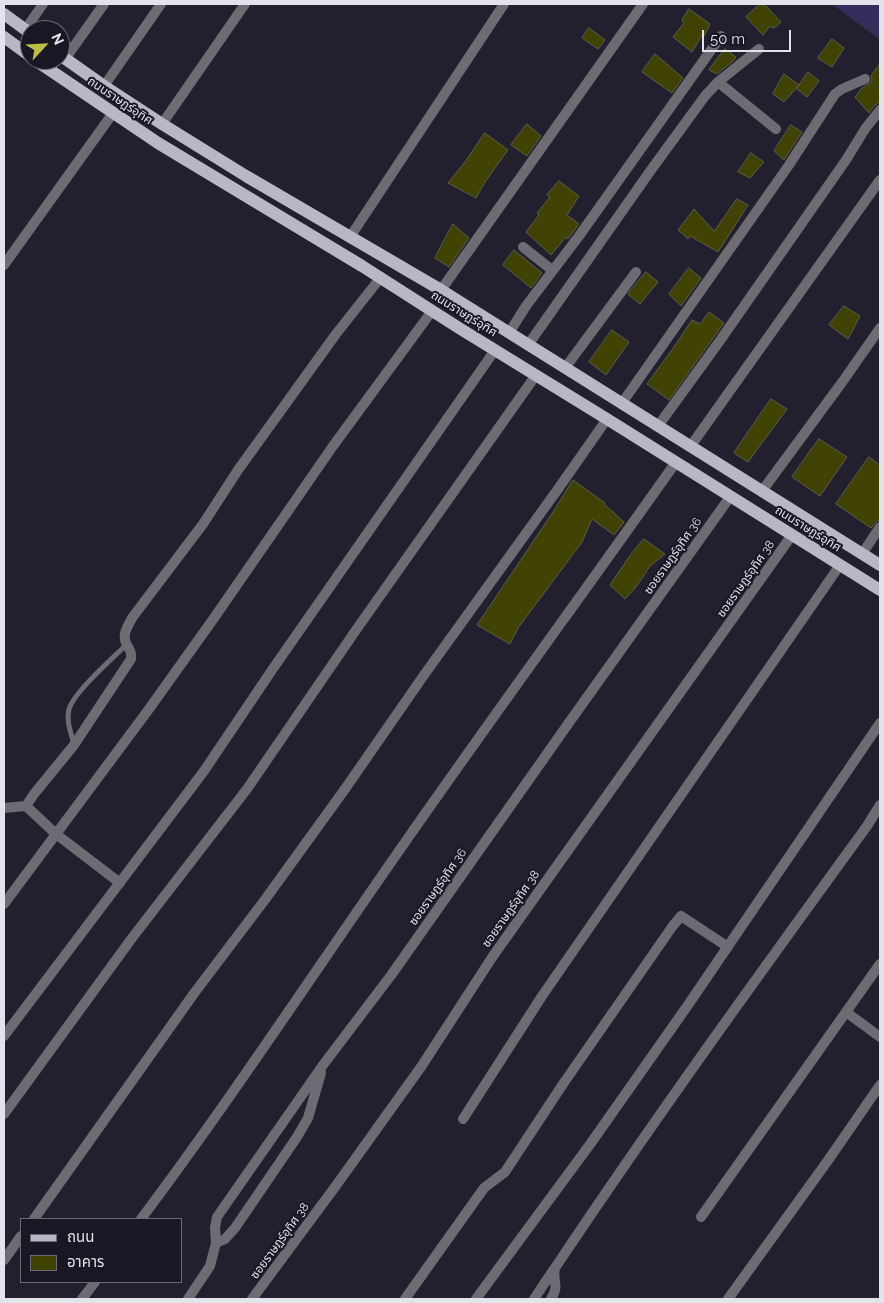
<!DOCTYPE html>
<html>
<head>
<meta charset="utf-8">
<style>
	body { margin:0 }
	#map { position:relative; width:884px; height:1303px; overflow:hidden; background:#22202e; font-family:Raleway,"Noto Sans Thai",sans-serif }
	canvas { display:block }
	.frame { position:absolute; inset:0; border:5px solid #e3e3ec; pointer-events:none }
	.legend { position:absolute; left:20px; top:1218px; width:162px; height:65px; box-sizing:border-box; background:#191724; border:1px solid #6a6974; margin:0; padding:6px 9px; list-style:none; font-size:15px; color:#e3e3ec }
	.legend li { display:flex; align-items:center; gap:10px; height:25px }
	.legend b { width:25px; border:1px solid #6a6974 }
	.north { position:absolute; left:20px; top:20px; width:50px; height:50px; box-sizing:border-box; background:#191724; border:1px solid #6a6974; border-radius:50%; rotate:65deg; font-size:14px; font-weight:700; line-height:20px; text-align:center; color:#e3e3ec }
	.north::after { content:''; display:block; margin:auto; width:18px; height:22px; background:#bbc045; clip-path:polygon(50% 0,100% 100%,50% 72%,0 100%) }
	.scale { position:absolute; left:702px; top:30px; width:89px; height:22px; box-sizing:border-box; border:2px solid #e3e3ec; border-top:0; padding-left:6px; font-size:15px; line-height:18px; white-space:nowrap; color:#e3e3ec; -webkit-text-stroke:4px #191724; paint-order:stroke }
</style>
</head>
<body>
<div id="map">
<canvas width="884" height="1303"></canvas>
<div class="frame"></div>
<ul class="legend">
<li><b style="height:6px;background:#b8b7c6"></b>ถนน</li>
<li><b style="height:14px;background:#404201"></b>อาคาร</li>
</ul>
<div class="north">N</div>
<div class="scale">50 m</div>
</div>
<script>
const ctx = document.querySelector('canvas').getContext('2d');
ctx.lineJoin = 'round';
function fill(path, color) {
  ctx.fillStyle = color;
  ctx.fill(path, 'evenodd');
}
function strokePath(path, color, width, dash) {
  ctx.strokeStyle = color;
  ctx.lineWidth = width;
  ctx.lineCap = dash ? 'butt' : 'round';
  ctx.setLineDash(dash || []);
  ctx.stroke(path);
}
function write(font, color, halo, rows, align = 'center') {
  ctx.font = font + ' Raleway,"Noto Sans Thai",sans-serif';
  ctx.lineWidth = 4;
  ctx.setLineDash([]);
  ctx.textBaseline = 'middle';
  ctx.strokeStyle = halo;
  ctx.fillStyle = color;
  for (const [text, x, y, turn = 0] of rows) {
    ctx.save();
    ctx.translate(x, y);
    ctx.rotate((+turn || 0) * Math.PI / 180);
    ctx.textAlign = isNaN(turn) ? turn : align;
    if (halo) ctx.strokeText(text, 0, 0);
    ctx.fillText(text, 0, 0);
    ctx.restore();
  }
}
const water = new Path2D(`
	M832 4H880V40Z`);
const building = new Path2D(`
	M760 4H764L781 22 774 28 770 26 763 35 746 17Z
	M689 9 710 24 704 36 702 35 692 52 673 37 684 23 682 21Z
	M589 28 605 40 598 49 582 38Z
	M832 39 844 48 832 67 818 58Z
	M725 49 736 57 733 61 717 74 709 70Z
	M655 54 683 78 672 93 642 72Z
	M880 64V102L875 105 869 113 855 97 862 88 870 83 872 80 871 76Z
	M808 72 819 81 807 97 797 89Z
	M784 74 799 85 784 102 773 94Z
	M527 124 541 136 527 156 511 145Z
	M791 125 802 132 784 160 774 151Z
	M485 133 508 150 485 182 476 198 448 183 465 162Z
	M751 153 764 162 750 178 738 172Z
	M559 181 579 196 567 215 579 224 568 239 566 237 551 255 526 232 539 215 537 213 550 197 547 195Z
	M737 199 748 205 718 252 690 236 688 239 678 230 694 209 714 231Z
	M453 224 469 238 449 267 435 258Z
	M514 250 542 273 531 288 503 265Z
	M689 268 701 278 681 306 669 294Z
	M646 272 658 282 640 304 628 294Z
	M844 306 860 316 848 339 829 325Z
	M709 312 724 323 669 400 647 384 674 347 692 320 700 324Z
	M612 330 629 342 606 375 589 362Z
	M771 399 787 409 748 462 734 453Z
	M819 439 847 457 820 496 792 477Z
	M869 457 880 465V520L877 521 871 528 836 504Z
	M573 480 605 503 604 504 624 522 614 535 592 519 582 542 518 628 510 644 477 625 555 509Z
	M644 539 665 554 650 566 636 587 625 599 610 585 631 554Z`);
const service = new Path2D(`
	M74 744C71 733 66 721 69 709 75 691 112 659 126 645`);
const minor = new Path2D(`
	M25 30 43 4
	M65 59 104 4
	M718 82 776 129
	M104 86 161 4
	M162 124 245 4
	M350 237 504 4
	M523 247 552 270
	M4 265 113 113
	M441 290 643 4
	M509 333 526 306 579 236 721 36
	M528 345 651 170 705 96 718 82 759 49
	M565 368 636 272
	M622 403 789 165 835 94 842 89 865 79
	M658 426 719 342 846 160 865 129 880 110
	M690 447 880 180
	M762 491 843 381 880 328
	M862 554 880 527
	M26 806 56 834 120 883
	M4 808 26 806 34 794 74 745 131 659C132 650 129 650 126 643 122 634 128 626 132 618L203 524 238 470 336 334 381 277
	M4 904 149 709 214 618 333 446 432 311
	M846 1012 880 1037
	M4 1036 204 771 272 670 495 350
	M4 1114 132 938 247 789 356 630 536 375
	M463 1119 542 996 840 565
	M701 1217 880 964
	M34 1219 195 992 264 901 345 789 424 675 558 489 607 419
	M141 1219C234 1095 319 965 408 838 496 712 587 588 676 462
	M216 1243 225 1239 235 1228 297 1137 308 1118 321 1073
	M4 1260 21 1236
	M82 1299 95 1282
	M188 1299 210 1266 216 1243 215 1228 217 1217 323 1065 392 974 568 724 730 497
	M252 1299 335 1187 421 1067 493 956 792 535
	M405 1299 484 1188 505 1172 563 1084 672 927 681 916 728 947
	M476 1299 591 1143 688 1005 880 723
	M534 1299 554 1269
	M551 1299C560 1285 552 1282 555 1268 655 1118 761 972 867 826L880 805
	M728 1299 829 1159 880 1085`);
const primary = new Path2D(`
	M4 14 30 33
	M4 37 30 56
	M60 55 104 86 162 124 246 176 441 290 880 565
	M35 60 158 143 362 266 459 328 607 419 880 590`);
const streetNames = [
	["ถนนราษฎร์อุทิศ",120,101,34],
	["ถนนราษฎร์อุทิศ",464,314,32],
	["ถนนราษฎร์อุทิศ",808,529,32],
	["ซอยราษฎร์อุทิศ 36",673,556,-55],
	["ซอยราษฎร์อุทิศ 38",746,579,-55],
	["ซอยราษฎร์อุทิศ 36",438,887,-55],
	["ซอยราษฎร์อุทิศ 38",511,909,-55],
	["ซอยราษฎร์อุทิศ 38",280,1241,-54]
];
fill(water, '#342c5a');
fill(building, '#404201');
strokePath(building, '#5c5e4e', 1);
strokePath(service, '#6d6c73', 5);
strokePath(minor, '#6d6c73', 10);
strokePath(primary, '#b8b7c6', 12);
write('12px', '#e3e3ec', '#191724', streetNames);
</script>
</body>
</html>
